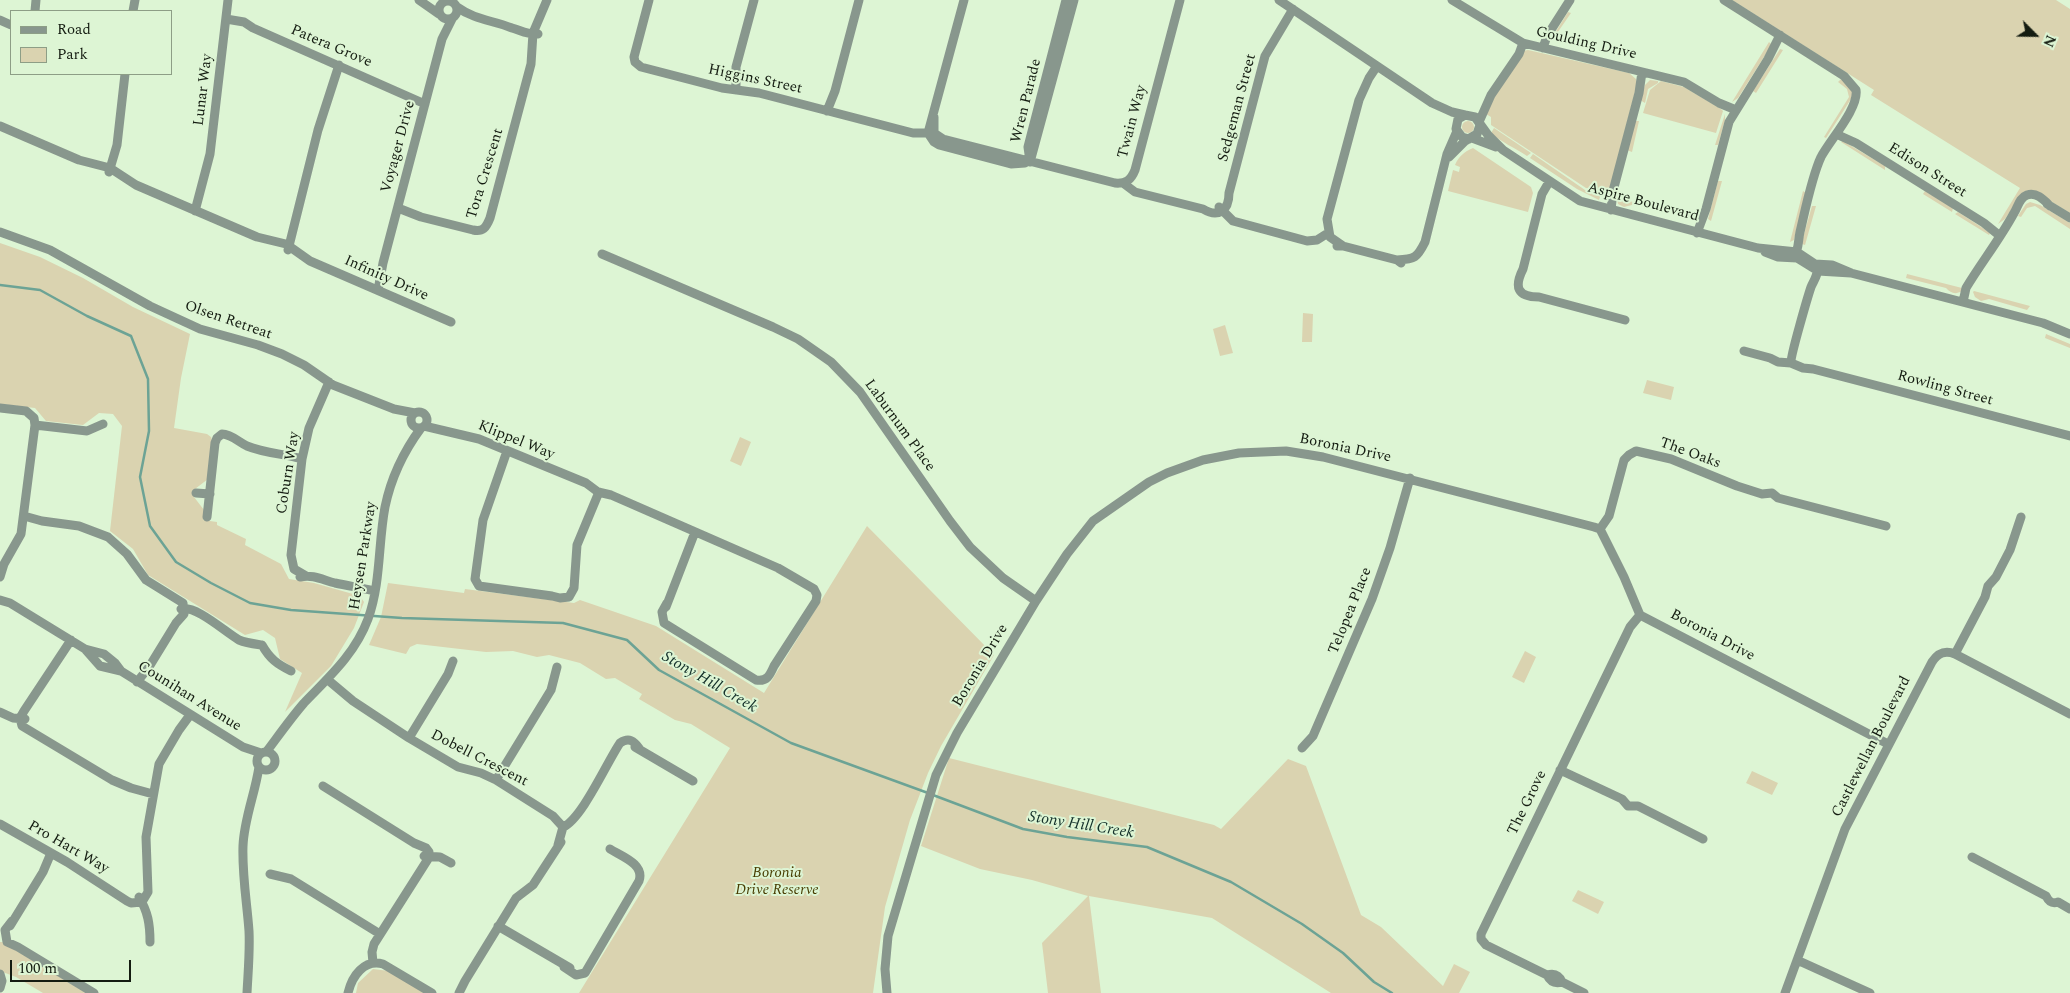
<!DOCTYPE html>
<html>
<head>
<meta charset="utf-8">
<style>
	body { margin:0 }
	#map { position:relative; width:2070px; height:993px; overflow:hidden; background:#ddf5d4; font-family:Spectral,serif }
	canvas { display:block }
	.legend { position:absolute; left:10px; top:10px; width:162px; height:65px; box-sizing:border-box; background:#ddf5d4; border:1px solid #8d9e86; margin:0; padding:6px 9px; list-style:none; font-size:15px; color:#141c11 }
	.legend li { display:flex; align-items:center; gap:10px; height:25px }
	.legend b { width:25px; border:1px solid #8d9e86 }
	.north { position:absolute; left:2010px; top:10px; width:50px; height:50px; -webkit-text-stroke:4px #ddf5d4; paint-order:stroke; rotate:113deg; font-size:14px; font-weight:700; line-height:20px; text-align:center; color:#141c11 }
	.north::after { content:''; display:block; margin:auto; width:18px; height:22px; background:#141c11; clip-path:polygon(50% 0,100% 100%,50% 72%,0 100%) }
	.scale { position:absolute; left:10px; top:960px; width:121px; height:22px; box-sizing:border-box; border:2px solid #141c11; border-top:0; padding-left:6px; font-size:15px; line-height:18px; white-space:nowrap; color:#141c11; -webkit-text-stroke:4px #ddf5d4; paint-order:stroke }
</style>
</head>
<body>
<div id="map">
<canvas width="2070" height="993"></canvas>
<ul class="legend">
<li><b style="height:6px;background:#88978d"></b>Road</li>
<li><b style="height:14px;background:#dad3b0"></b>Park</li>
</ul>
<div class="north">N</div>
<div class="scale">100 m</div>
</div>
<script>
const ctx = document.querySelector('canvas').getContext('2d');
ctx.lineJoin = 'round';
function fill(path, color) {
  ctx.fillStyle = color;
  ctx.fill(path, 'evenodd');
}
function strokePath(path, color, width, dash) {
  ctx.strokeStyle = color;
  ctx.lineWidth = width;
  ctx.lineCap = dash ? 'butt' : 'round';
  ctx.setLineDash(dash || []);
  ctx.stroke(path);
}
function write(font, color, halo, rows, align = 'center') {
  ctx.font = font + ' Spectral,serif';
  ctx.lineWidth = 4;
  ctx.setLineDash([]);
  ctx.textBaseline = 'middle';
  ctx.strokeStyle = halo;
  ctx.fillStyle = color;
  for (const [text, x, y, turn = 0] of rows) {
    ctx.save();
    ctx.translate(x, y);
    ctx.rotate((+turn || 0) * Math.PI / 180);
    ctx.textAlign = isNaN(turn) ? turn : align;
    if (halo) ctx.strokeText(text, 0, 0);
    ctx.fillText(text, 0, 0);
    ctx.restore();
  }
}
const green = new Path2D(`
	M1732 0H2056L2070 9V213L2037 193 2019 198 2005 219 1998 224 2020 188 1871 95 1874 90Z
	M1568 12 1571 13 1553 39 1555 33Z
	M1769 42 1771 44 1769 49 1738 98 1732 102Z
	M1780 49 1783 50 1756 93 1753 91Z
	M1528 50 1629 73 1636 79 1637 84 1609 192 1586 188 1491 125V117L1486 114 1489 104 1523 51Z
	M1841 79 1848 84 1853 92 1851 99 1826 138 1824 137 1849 97 1847 89 1838 82Z
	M1650 80 1658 81V83L1648 89 1645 103 1640 100 1645 85Z
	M1661 81 1684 87 1721 109 1723 111 1716 133 1643 113 1650 90Z
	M1725 114V120L1718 145H1715Z
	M1635 121H1639L1632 152 1627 150Z
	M1462 127a6 6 0 1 1 12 0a6 6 0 1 1-12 0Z
	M1494 128 1531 153 1527 156C1515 148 1501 142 1491 133Z
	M1843 141 1885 166V170L1841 142Z
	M1473 148 1531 187 1533 193 1528 212 1448 191 1453 170 1459 172 1460 167 1455 165C1459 156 1464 152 1473 148Z
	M1533 154 1585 190 1601 194 1599 200 1577 189 1530 158Z
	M1718 181H1722L1711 221 1708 219Z
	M1803 191 1806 193 1794 240 1790 242Z
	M1925 191 1953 208 1952 212 1923 194Z
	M1617 198 1633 202 1632 205 1624 207 1618 204Z
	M2030 202 2040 205 2070 223V229L2035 206 2027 208 2021 217 2018 216 2026 204Z
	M1812 206H1816L1805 245 1802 244V241Z
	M1958 212 1986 230 1990 233 1989 235 1955 214Z
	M0 243 40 257 83 278 133 307 190 334 181 378 174 428 207 434 211 437 213 443 208 479 195 489 194 497 204 510 203 520 217 522V525L246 539 245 545 281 564 289 579 314 583 360 596 364 602 354 628 331 666 285 712 302 673 280 659 275 638 263 630 245 635 148 575 133 549 110 531 122 426 113 414 99 413 83 425 46 421 35 408 0 404Z
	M1907 274 1962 288V291C1955 295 1951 293 1946 288L1906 278Z
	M1973 292 1974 291 2030 306 2027 310 1989 299 1981 301 1975 297Z
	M1303 313 1313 314 1312 342H1302Z
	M1225 325 1233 353 1220 356 1213 329Z
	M2046 334 2070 344V348L2045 338Z
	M1647 380 1674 387 1671 400 1643 393Z
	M740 437 751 442 741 466 730 461Z
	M867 526 994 655 941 746 928 773 910 820 885 907 873 993H579L730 748 691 724 675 720 639 699 642 694 615 678 606 679 580 663 549 655 537 657 513 651 486 652 417 644 410 647 406 654 369 645 381 617 388 583 464 593 465 589 574 603 580 600 656 626 764 693Z
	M1525 651 1536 657 1524 683 1512 677Z
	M949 758 1214 825 1221 829 1288 759 1306 766 1361 915 1381 927 1443 986 1454 964 1470 972 1459 993H1331L1212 918 1089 896 1101 993H1048L1042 943 1088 896 1032 880 980 869 921 846Z
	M1752 771 1778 783 1772 795 1746 783Z
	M1578 890 1604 902 1598 914 1572 901Z
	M0 942H2L86 993H43L16 977 0 971Z
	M373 969 389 971 424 993H356L358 983Z`);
const stream = new Path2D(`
	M0 285 40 290 87 316 131 336 148 379 149 431 140 477 150 526 176 562 211 583 250 603 291 610 402 618 563 623 627 640 659 670 791 743 928 793
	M933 795 1023 829 1067 837 1147 847 1231 882 1302 924 1343 953 1374 982 1392 993`);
const minor = new Path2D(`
	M419 0 439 14
	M649 0 634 57 635 62 641 67 722 88 759 93 913 133H934
	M964 0 928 133 934 142 939 145 1011 164 1025 163
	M1279 0 1432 103 1452 112 1465 115
	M1452 0 1523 43 1684 82 1719 103 1736 110
	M1724 0 1844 76 1856 90C1859 108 1830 140 1821 157 1812 176 1805 211 1800 232 1798 241 1799 249 1794 257
	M439 10a9 9 0 1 1 18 0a9 9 0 1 1-18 0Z
	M457 7C475 20 492 20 512 28 522 31 528 35 538 34
	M35 11 36 0
	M133 11 135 0
	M226 19 244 22 253 28 425 104
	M0 20 11 25
	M1543 48 1547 36 1570 0
	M736 90V67L754 0
	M827 111 835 91 859 0
	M934 117V133L943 139 1115 183C1126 184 1131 180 1135 170L1180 0
	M1479 122 1491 95 1519 54 1523 43
	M0 126 79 160 110 168 136 185 257 237 286 244 310 261 451 322
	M1836 134 1856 143 1984 223 2000 236
	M1472 138 1496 147
	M1469 139 1462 137 1456 129 1458 119 1465 115 1475 117 1488 135 1503 150 1580 201 1758 248 1797 252 1815 264 1832 265 1851 273
	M1449 157 1465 141 1477 134 1480 125
	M1030 161 1028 147 1066 0
	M1030 162 1074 0
	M109 172 117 145 125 74
	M1549 182 1542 194 1523 269C1514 287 1517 297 1539 297L1625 320
	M1123 183 1135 192 1203 209C1218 218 1229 211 1229 193L1265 56 1293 9
	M2047 204 2070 218
	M1219 207 1233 221 1307 241 1317 240 1328 233
	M398 208 421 217 473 230C483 232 486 228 490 218L531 64 533 33 547 0
	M1611 210 1613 191 1639 93 1642 72
	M195 211 210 154 228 0
	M0 232 50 250 150 306 200 329 258 345 282 354 304 365 333 385 394 409 415 413
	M1697 233 1706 209 1729 122 1768 59 1780 35
	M1337 246H1343L1397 260 1401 263
	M1343 246 1330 237 1327 219 1359 100 1369 78 1377 66
	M288 250 318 130 339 65
	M1765 252 1778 257 1797 258 1818 271 1851 273 2043 323 2070 334
	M602 254 773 327 798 339 831 362 860 392 950 521 970 547 1003 578 1036 601
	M1397 260C1415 259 1417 258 1425 242L1447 154 1457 131
	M378 290 383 263 442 39 452 19
	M1963 302 1966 288C1981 263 2000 239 2014 213 2018 207 2019 198 2027 195 2037 192 2044 200 2050 206
	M1744 351 1770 358 1778 362 1791 363 1803 368 1813 369 2070 436
	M1791 363C1790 357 1808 296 1811 287 1814 280 1819 274 1817 266
	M0 408 26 411 34 418 35 425 21 534 4 564 0 577
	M411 420a8 8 0 1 1 16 0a8 8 0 1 1-16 0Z
	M35 425 87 431 103 424
	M424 426 479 439 586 483 598 492 611 495 778 568 814 589 817 595 816 601 774 666C770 675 767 682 756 680L664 623 662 612 667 603
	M507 451 483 520 475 579 479 586 552 596 560 598 569 597 574 588 577 545 599 492
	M196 493 210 494
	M24 516 42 521 79 526 108 537 127 554 146 580 183 603 184 614 176 623 149 667 137 682
	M207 517 215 443 217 438 222 434C231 434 239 442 247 446 264 453 285 454 302 459
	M1600 529 1609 516 1624 460 1629 455 1636 451 1671 459 1737 486 1762 494 1772 493 1778 498 1886 526
	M306 576 294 569 291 555 302 459 309 428 329 382
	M300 577C313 574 323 580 335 583 349 586 362 588 375 591
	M0 600 10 603 85 649 104 654 115 663 121 671
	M666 607 695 532
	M181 609C196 605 225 632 239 640 246 643 255 644 262 645 270 659 277 664 291 671
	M71 640 24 711 20 718 22 726 112 780 131 788 153 794
	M85 649 100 666 121 671 243 747 261 753
	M1955 654 1985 597 1988 586 1996 577 2010 550 2021 517
	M328 680 353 701 409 738 458 767 481 773 496 780 553 816 563 827 558 845
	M0 712 13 718 25 719
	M409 738 448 674 453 661
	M635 747 693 781
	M1302 748 1313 736 1372 599 1390 548 1410 478
	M267 751C279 735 291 718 304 703 329 677 355 654 368 619 381 583 378 544 385 507 391 478 404 451 421 428
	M257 761a9 9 0 1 1 18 0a9 9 0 1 1-18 0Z
	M1560 770 1622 799 1628 806H1638L1703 839
	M496 780 551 690 557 667
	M323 786 414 843 426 848 429 852 428 859 374 944 372 952 373 963
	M0 824 67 862 127 901 131 903 142 902 148 892 146 837 159 764 179 730 190 715
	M563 827C582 819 607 762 620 743 629 737 634 741 639 748
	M424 856 440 857 451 863
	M1972 857 2046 896C2049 902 2052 904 2058 902L2070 909
	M270 874 291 879 380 934
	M139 897C148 912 150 924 150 942
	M12 921 5 930 7 942 18 947 94 993
	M10 926 43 872 51 853
	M498 926 570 968
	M1797 960 1870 993
	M564 967 576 975 585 973 639 881C645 864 621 856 610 849
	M0 974 2 981 0 988
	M1547 975C1554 973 1559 975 1562 982
	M247 993C248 973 250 952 249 931 247 903 242 875 243 846 244 819 255 794 259 767
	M348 993C352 976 364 959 383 964L432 993
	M459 993 465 981 516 898 533 885 561 842
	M887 993 885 969 888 936 936 775 957 733 1036 601 1067 554 1093 521 1149 482 1167 473 1203 460 1239 453 1286 451 1323 457 1594 527 1600 529 1624 577 1640 615 1888 744
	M1584 993 1562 982C1555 984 1550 981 1547 975L1486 945 1481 939V934L1630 627 1640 615
	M1785 993 1845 829 1932 662C1938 653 1945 650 1955 654L2070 714`);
const streetNames = [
	["Goulding Drive",1586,44,13],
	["Patera Grove",331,47,23],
	["Higgins Street",755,80,12],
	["Lunar Way",204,90,-83],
	["Wren Parade",1027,101,-76],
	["Sedgeman Street",1238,108,-75],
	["Twain Way",1133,122,-75],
	["Voyager Drive",399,147,-75],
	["Edison Street",1927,171,32],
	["Tora Crescent",486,174,-73],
	["Aspire Boulevard",1643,203,15],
	["Infinity Drive",386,279,24],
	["Olsen Retreat",228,321,19],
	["Rowling Street",1945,389,15],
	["Laburnum Place",899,426,54],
	["Klippel Way",516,441,22],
	["Boronia Drive",1345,449,12],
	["The Oaks",1690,454,20],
	["Coburn Way",289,473,-81],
	["Heysen Parkway",364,556,-81],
	["Telopea Place",1351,611,-68],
	["Boronia Drive",1712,636,28],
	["Boronia Drive",981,666,-59],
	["Counihan Avenue",189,697,32],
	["Castlewellan Boulevard",1872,747,-63],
	["Dobell Crescent",479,759,27],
	["The Grove",1528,803,-64],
	["Pro Hart Way",68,848,30]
];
const parkNames = [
	["Boronia",777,874],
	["Drive Reserve",777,891]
];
const waterNames = [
	["Stony Hill Creek",709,683,30],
	["Stony Hill Creek",1081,826,9]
];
fill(green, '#dad3b0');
strokePath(stream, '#6ca395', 2.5);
strokePath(minor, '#88978d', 9);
write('15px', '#141c11', '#ddf5d4', streetNames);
write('italic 15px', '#473c00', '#ddf5d4', parkNames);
write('italic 16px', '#132f29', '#ddf5d4', waterNames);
</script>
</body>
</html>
